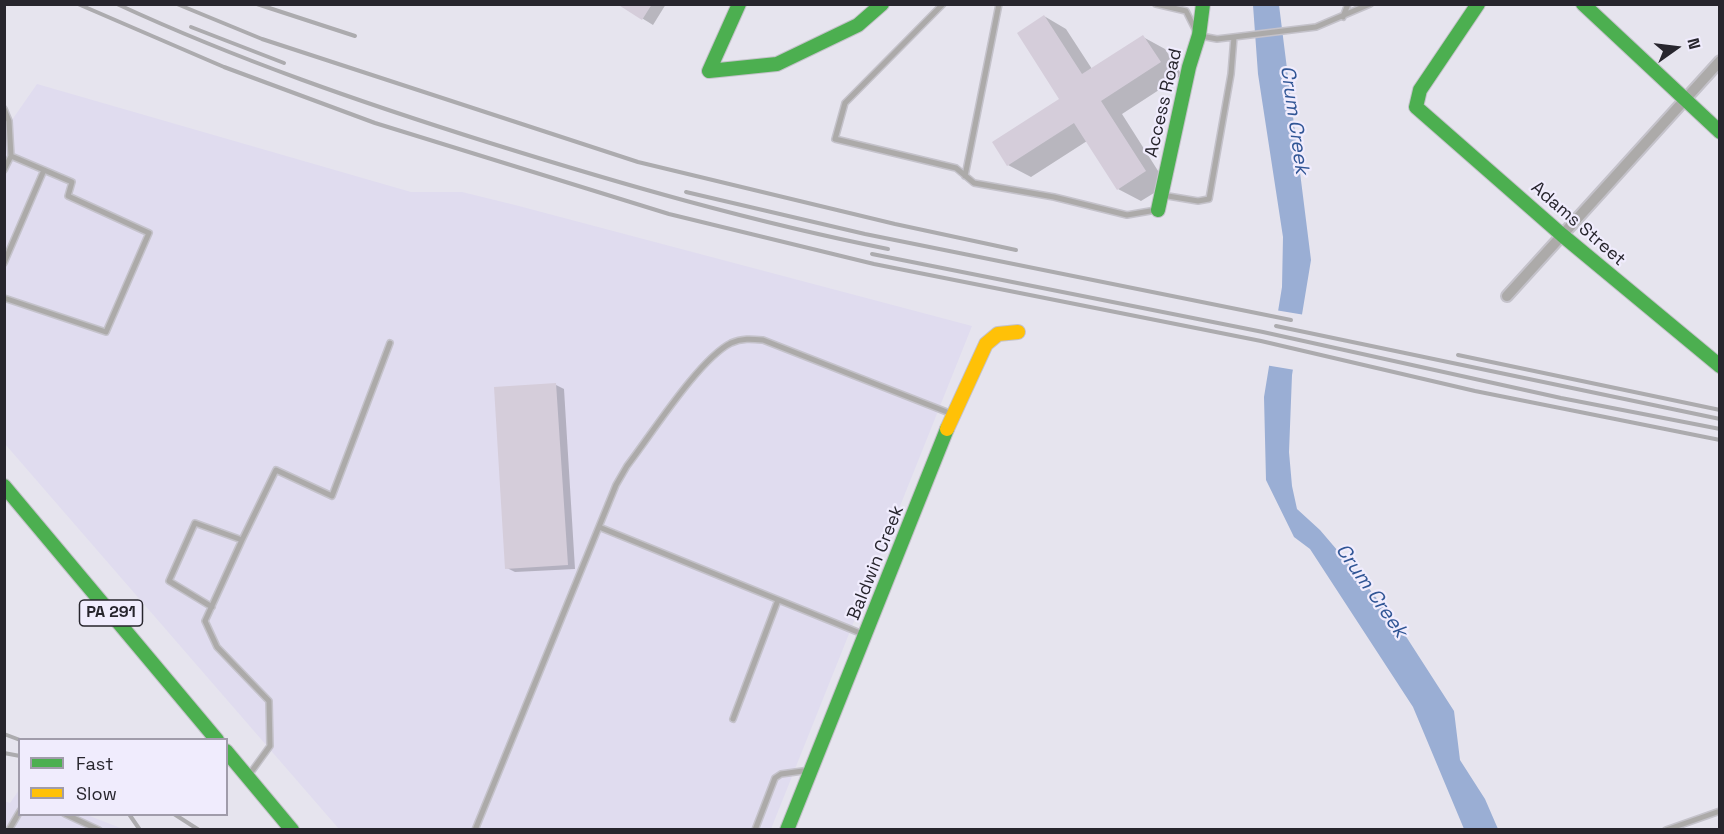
<!DOCTYPE html>
<html>
<head>
<meta charset="utf-8">
<style>
	body { margin:0 }
	#map { position:relative; width:1724px; height:834px; overflow:hidden; background:#e6e4ee; font-family:"Space Grotesk",sans-serif }
	canvas { display:block }
	.frame { position:absolute; inset:0; border:6px solid #27252d; pointer-events:none }
	.legend { position:absolute; left:18px; top:738px; width:210px; height:78px; box-sizing:border-box; background:#f0ecfd; border:2px solid #a09caa; margin:0; padding:8px 10px; list-style:none; font-size:18px; color:#27252d }
	.legend li { display:flex; align-items:center; gap:12px; height:30px }
	.legend b { width:30px; border:2px solid #a09caa }
	.north { position:absolute; left:1646px; top:18px; width:60px; height:60px; -webkit-text-stroke:4px #f0ecfd; paint-order:stroke; rotate:76deg; font-size:16px; font-weight:700; line-height:24px; text-align:center; color:#27252d }
	.north::after { content:''; display:block; margin:auto; width:21px; height:27px; background:#27252d; clip-path:polygon(50% 0,100% 100%,50% 72%,0 100%) }
</style>
</head>
<body>
<div id="map">
<canvas width="1724" height="834"></canvas>
<div class="frame"></div>
<ul class="legend">
<li><b style="height:8px;background:#4caf50"></b>Fast</li>
<li><b style="height:8px;background:#ffc107"></b>Slow</li>
</ul>
<div class="north">N</div>
</div>
<script>
const ctx = document.querySelector('canvas').getContext('2d');
ctx.lineJoin = 'round';
function fill(path, color) {
  ctx.fillStyle = color;
  ctx.fill(path, 'evenodd');
}
function strokePath(path, color, width, dash) {
  ctx.strokeStyle = color;
  ctx.lineWidth = width;
  ctx.lineCap = dash ? 'butt' : 'round';
  ctx.setLineDash(dash || []);
  ctx.stroke(path);
}
function write(font, color, halo, rows, align = 'center') {
  ctx.font = font + ' "Space Grotesk",sans-serif';
  ctx.lineWidth = 4.5;
  ctx.setLineDash([]);
  ctx.textBaseline = 'middle';
  ctx.strokeStyle = halo;
  ctx.fillStyle = color;
  for (const [text, x, y, turn = 0] of rows) {
    ctx.save();
    ctx.translate(x, y);
    ctx.rotate((+turn || 0) * Math.PI / 180);
    ctx.textAlign = isNaN(turn) ? turn : align;
    if (halo) ctx.strokeText(text, 0, 0);
    ctx.fillText(text, 0, 0);
    ctx.restore();
  }
}
const built = new Path2D(`
	M37 84 411 192H462L515 205 972 326 771 829H339L5 444V130Z
	M19 790 20 814 87 815 123 829H5L4 801 10 803Z`);
const water = new Path2D(`
	M1253 5H1279L1311 260 1292 375 1289 452 1292 486 1297 509 1320 530 1361 578 1407 638 1454 711 1460 760 1485 799 1498 829H1464L1413 707 1310 549 1294 537 1266 480 1264 397 1282 287 1283 237 1258 74Z`);
const pier = new Path2D(`
	M1275 310 1305 315 1295 370 1265 365Z`);
const shadow = new Path2D(`
	M619 4H666L653 25Z
	M1044 16 1066 29 1092 69 1143 37 1165 49 1182 75 1122 114 1167 185 1141 201 1118 189 1087 141 1031 177 1008 165 1061 99Z
	M556 385 564 389 575 569 515 572 507 568Z`);
const building = new Path2D(`
	M617 4H652L642 20Z
	M1044 15 1082 74 1143 35 1161 62 1101 101 1146 171 1117 190 1074 123 1007 166 992 142 1059 99 1017 33Z
	M556 383 568 565 505 569 494 387Z`);
const lane = new Path2D(`
	M943 4 845 103 835 139 956 168 974 183 1054 197 1127 215 1156 210
	M1156 4 1186 11 1195 29
	M1343 17 1348 4
	M1201 36 1217 39 1316 27 1370 4
	M4 109 9 121 11 156
	M4 170 11 156 44 170
	M965 176 999 4
	M1162 195 1198 201 1209 199 1231 74 1234 37
	M4 263 44 170 72 182 68 196 149 233 106 332 4 298
	M599 527 865 635
	M242 540 276 470 332 496 390 343
	M212 607 169 581 195 523 242 540 205 621 217 647 269 701 270 746 249 775
	M733 719 778 600
	M65 814 99 830
	M9 830 20 811
	M475 830 616 485 627 466C651 435 699 359 731 343 742 338 752 339 763 340L952 414
	M755 830 775 778 781 774 810 770
	M1666 830 1720 811`);
const street = new Path2D(`
	M1507 296 1720 61`);
const fast = new Path2D(`
	M739 4 709 71 777 64 858 25 882 4
	M1478 4 1420 90 1416 107 1562 235 1720 366
	M1583 4 1720 132
	M1158 210 1189 67 1199 35 1203 4
	M4 486 217 740
	M226 751 292 830
	M787 830 947 429`);
const slow = new Path2D(`
	M947 429 986 344 998 334 1018 332`);
const rail = new Path2D(`
	M78 4 224 67 375 123 669 214 874 264 1261 341 1475 391 1720 440
	M117 4C238 60 363 103 490 143 621 184 753 222 888 249
	M177 4 262 39 638 162 895 224 1016 250
	M257 4 355 36
	M191 27 284 63
	M686 192 865 234 1291 320
	M872 254 1263 332 1561 398 1720 429
	M1276 326 1720 419
	M1458 355 1720 410
	M4 734 20 740
	M4 753 20 756
	M129 814 140 830
	M174 814 199 830`);
const shields = [
	[111,613,63]
];
const shieldNames = [
	["PA 291",111,613]
];
const streetNames = [
	["Access Road",1164,103,-77],
	["Adams Street",1578,224,41],
	["Baldwin Creek",876,563,-68]
];
const waterNames = [
	["Crum Creek",1294,120,82],
	["Crum Creek",1371,591,55]
];
fill(built, '#e0dcef');
fill(water, '#9aaed4');
fill(pier, '#e6e4ee');
fill(shadow, '#0003');
fill(building, '#d5cdda');
strokePath(lane, '#c4c2ca', 8);
strokePath(street, '#c4c2ca', 14);
strokePath(fast, '#c4c2ca', 16);
strokePath(slow, '#c4c2ca', 16);
strokePath(lane, '#acaaa9', 5);
strokePath(street, '#acaaa9', 10);
strokePath(fast, '#4caf50', 14);
strokePath(slow, '#ffc107', 14);
strokePath(rail, '#acabae', 4);
for (const [x, y, w] of shields) {
  const box = new Path2D();
  box.roundRect(x - w / 2, y - 13, w, 26, 4.5);
  ctx.fillStyle = '#f0ecfd';
  ctx.fill(box);
  strokePath(box, '#27252d', 1.5);
}
write('bold 16px', '#27252d', null, shieldNames);
write('18px', '#27252d', '#f0ecfd', streetNames);
write('italic 20px', '#305595', '#f0ecfd', waterNames);
</script>
</body>
</html>
